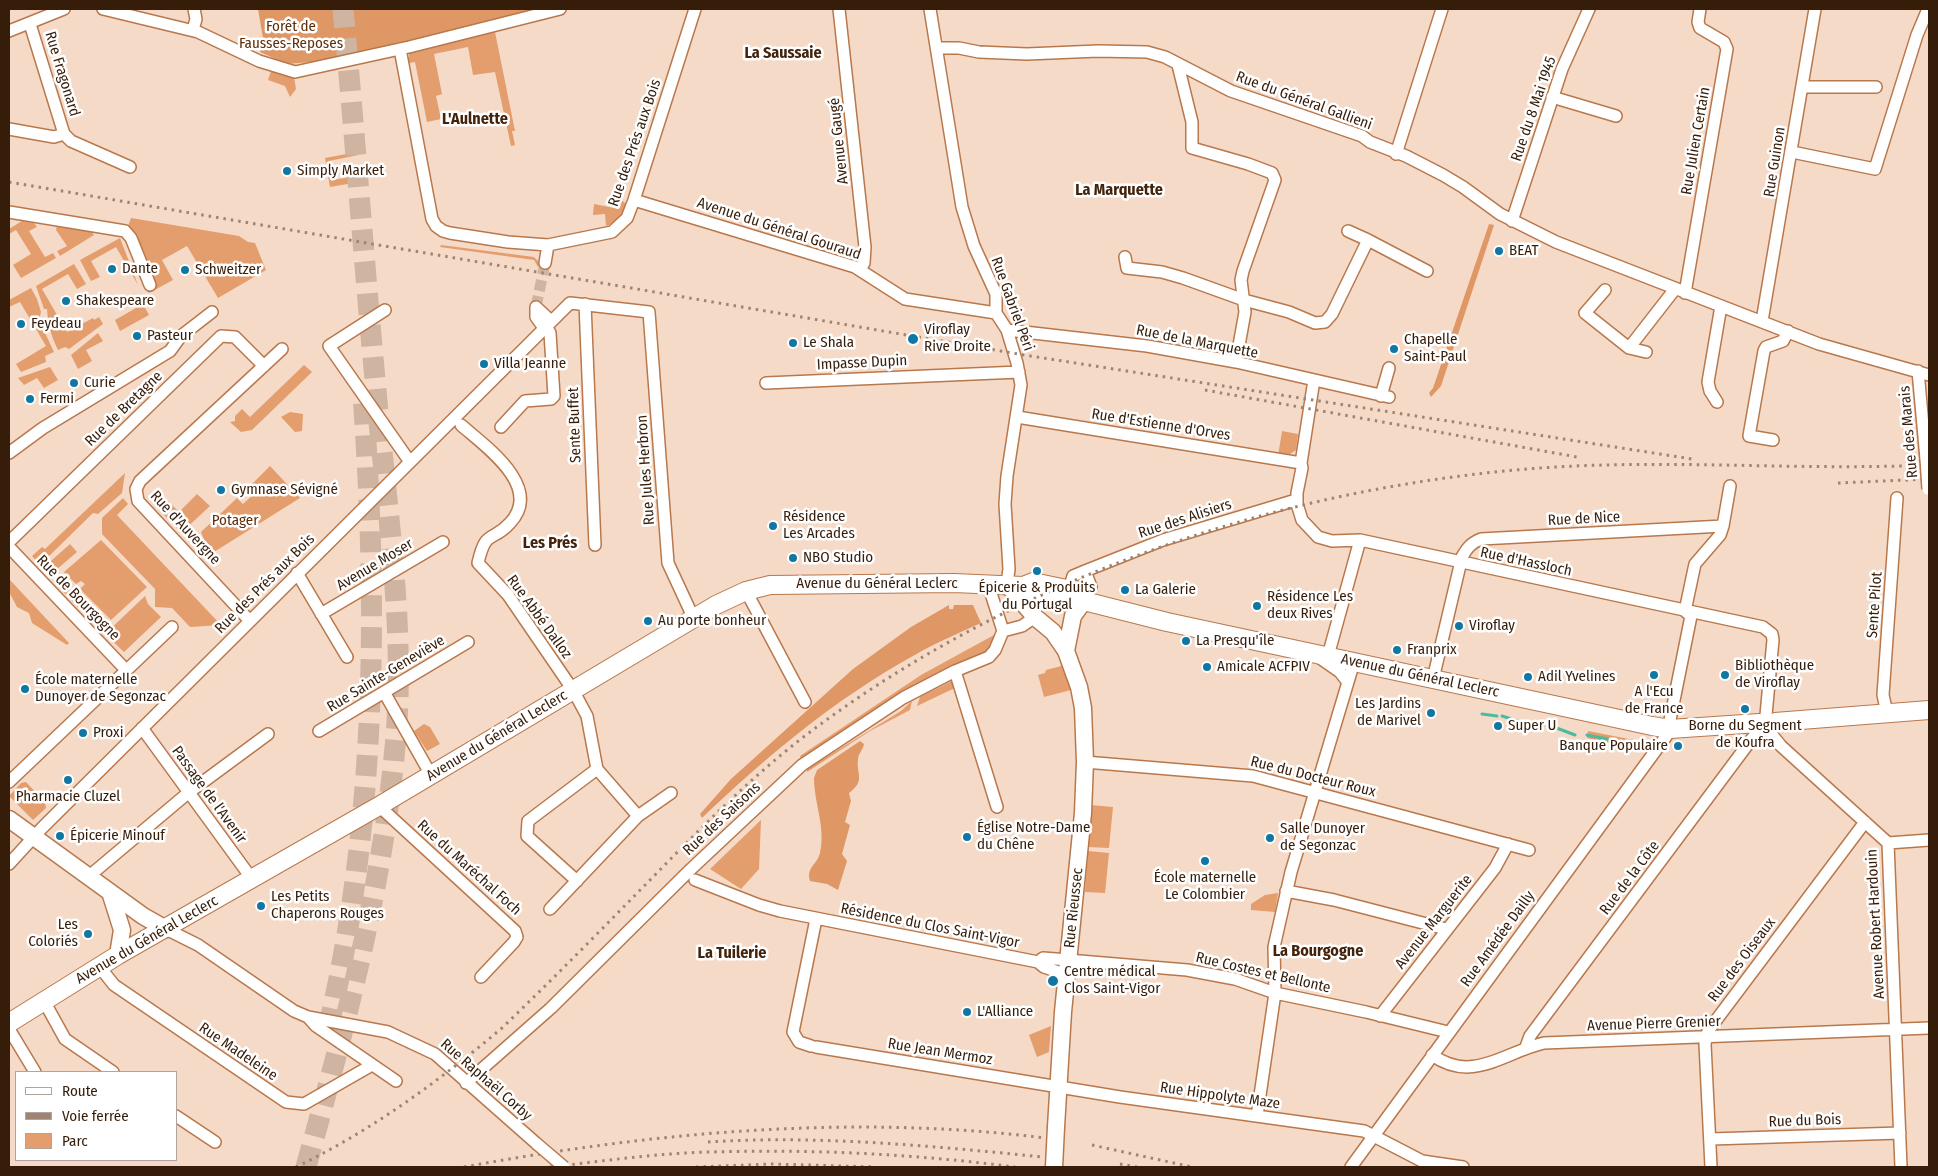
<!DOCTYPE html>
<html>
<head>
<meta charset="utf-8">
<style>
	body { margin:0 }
	#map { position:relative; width:1938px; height:1176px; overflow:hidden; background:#f6dac8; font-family:"Fira Sans Condensed",sans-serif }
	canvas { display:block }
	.frame { position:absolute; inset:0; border:10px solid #361d0a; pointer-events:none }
	.legend { position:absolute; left:15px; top:1071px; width:162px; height:90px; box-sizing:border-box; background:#fff; border:1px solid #afa59d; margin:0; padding:6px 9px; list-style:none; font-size:15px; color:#361d0a }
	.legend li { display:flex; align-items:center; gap:10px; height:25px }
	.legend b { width:25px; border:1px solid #afa59d }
</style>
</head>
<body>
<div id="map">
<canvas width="1938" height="1176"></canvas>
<div class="frame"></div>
<ul class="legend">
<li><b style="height:6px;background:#fff"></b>Route</li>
<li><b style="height:6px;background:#9f8471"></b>Voie ferrée</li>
<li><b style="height:14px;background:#e49d6c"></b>Parc</li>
</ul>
</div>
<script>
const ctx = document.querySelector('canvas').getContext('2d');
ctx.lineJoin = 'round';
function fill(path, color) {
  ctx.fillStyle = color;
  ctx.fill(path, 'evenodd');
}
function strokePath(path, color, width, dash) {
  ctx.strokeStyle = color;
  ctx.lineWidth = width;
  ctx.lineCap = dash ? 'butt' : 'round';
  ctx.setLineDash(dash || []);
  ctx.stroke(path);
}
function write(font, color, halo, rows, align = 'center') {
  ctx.font = font + ' "Fira Sans Condensed",sans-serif';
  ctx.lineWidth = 5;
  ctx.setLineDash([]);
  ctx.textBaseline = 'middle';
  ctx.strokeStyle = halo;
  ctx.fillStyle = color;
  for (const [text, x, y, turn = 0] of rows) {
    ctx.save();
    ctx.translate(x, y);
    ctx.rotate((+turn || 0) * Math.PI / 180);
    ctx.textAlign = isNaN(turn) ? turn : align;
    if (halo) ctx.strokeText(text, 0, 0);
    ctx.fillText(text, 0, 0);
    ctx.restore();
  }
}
const green = new Path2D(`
	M495 32 515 131H512L515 145 511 146 495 72 473 75 468 47 434 54 442 94 436 96 441 119 427 122 415 62 409 63V52Z
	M271 71 294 77 296 89 290 97 285 86 268 80Z
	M357 152 358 155 329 161 332 180 358 176 359 182 330 187 325 158Z
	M621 200 625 203C628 216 617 222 606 226L605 214 593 215 594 204 619 209Z
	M131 218 239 236 248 242 255 243 266 270 218 298 187 246 162 260 173 280 149 293 146 287 155 282 134 232 128 226Z
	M22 221 34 223 37 227 29 231 45 257 53 253 56 258 21 278 13 265 31 254 16 230 9 234V229Z
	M57 225 92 232 94 235 60 256 57 251 67 246 56 230Z
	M120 238 138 285 116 247 91 261 100 277 91 281 80 260Z
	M441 245 534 257 539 262 538 267 534 260 440 247Z
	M74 264 86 284 77 289 68 274 42 289 67 332 93 318 94 320 99 317 103 324 69 349 65 347 58 350C51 336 48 324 47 309H44L36 286Z
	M31 288 37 299 41 312 39 320 54 352 45 356 46 362 21 372 16 364 46 346 20 302 9 307V300Z
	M143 304 149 315 120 331 115 320Z
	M98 333 103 341 86 350 92 361 78 369 71 355Z
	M304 365 312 372 252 430 241 432 230 422 235 421V416L242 409 250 417Z
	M50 367 58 380 44 388 37 378 24 385 18 378Z
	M290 412 303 414 302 431 295 432 281 417Z
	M1282 431 1298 434 1296 450 1286 457 1278 456Z
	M270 466 300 498 214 552 206 545 201 532 237 498 243 504 254 494 249 487Z
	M125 473 122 493 98 514 93 513 40 565 32 556 42 547 45 549Z
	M159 492 179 512 197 494 210 506 181 533 155 505V497Z
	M123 498 128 504 117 515 221 625 190 627 172 608 155 607V589L102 534V518Z
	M101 540 147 587 111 620 80 589 85 584 81 581 76 584 64 572Z
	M70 544 77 552 49 576 42 569Z
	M59 577 106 626 101 631 54 582Z
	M9 579 69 643 67 645 32 623 29 613 17 607 9 592Z
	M145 596 148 604 161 617 124 652 105 634Z
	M994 635 996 639 984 656 888 701 801 760 800 756 921 675Z
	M1065 665 1071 690 1044 697 1038 675 1045 673 1046 670Z
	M954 680 957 687 917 706 920 697Z
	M912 701 910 710 870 731 807 772V769L901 711Z
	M424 724 430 727 440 744 427 751 414 731Z
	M1588 731 1639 741 1637 749 1587 738Z
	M26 782 45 802 46 808 33 820 9 796 21 783Z
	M1091 805 1113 807 1109 848 1088 847Z
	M761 820 759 869 741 889 710 869Z
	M1088 851 1109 853 1105 893 1085 892Z
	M1278 893 1275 912 1251 910V904L1265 895Z
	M1051 1026 1049 1052 1037 1057 1029 1035Z`);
const forest = new Path2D(`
	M258 9H543L324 61 287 64 260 52 264 44Z
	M1489 224 1494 225 1441 386 1431 397 1429 393 1433 388Z
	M949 605V609H953L954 605H973L981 623C959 633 935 643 913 656 835 699 766 757 702 818L700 814 731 779 853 669 911 627Z
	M860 741 864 744C863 750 858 754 858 759 856 775 866 780 849 793L851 801 845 822 850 825 842 854 847 861 838 890 827 884 810 881C806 867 817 865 820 853 826 828 814 803 814 778L817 770Z`);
const stream = new Path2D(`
	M1482 714 1497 716
	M1502 716 1521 722
	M1524 722 1543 726
	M1554 727 1575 735
	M1587 735 1638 745`);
const streetTunnel = new Path2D(`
	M536 307 545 263`);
const highwayTunnel = new Path2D(`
	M328 1029C377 821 378 607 363 395
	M306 1167C345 1026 384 883 396 736 405 620 386 505 376 390 364 263 355 136 343 9`);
const street = new Path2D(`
	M103 9 198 32 259 61 295 72 409 47 560 9
	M839 9 865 247 864 263 860 269
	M930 9 962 207 974 246 996 294V313L1007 330 1017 363 1021 385 1007 476 1005 504 1009 569 1007 584
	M30 24 64 134
	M193 30 196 19 194 9
	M9 31 64 9
	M937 48H959L979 52 1027 54 1098 51 1147 52 1165 57 1231 91 1362 136 1370 142 1406 156 1443 175 1463 187 1500 214 1556 242 1819 344 1929 375
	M400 49 432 219 436 226 443 231 450 233 508 242 548 245 612 232 627 218 634 200 695 9
	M1178 65 1192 122V148L1248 164 1272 173 1275 180 1243 271 1241 280 1245 312 1236 362
	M1803 87H1876
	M1552 97 1616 116
	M9 129 54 137 64 134
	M64 134 71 141 130 167
	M1792 152 1875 169 1917 35 1928 9
	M1396 154 1442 9
	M634 200 855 267 905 299 996 313
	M9 212 125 231 131 238 150 285
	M1512 221 1562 69 1589 9
	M1348 231 1368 240
	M1125 257 1127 268 1162 272 1183 278 1244 300 1289 312 1315 323 1325 322 1332 314 1368 240 1427 271
	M545 263 548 245
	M1605 290 1585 313 1629 348 1675 289
	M1685 293 1727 49 1724 42 1700 28 1698 22 1700 9
	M585 304 595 545
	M385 310 329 346 410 462
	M1762 321 1815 9
	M544 328 536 317V307L551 321
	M1007 330 1147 346 1236 362 1389 397
	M1629 348 1646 352
	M1918 371 1926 459
	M1314 380 1301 463 1302 468 1297 493V504L1302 520 1318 537 1332 541 1360 540 1763 627 1772 634 1773 640 1766 715
	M766 383 1019 372
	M1381 396 1389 368
	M1717 402 1710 391 1708 382 1721 306
	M1017 417 1301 463
	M461 425C485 446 544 487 510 523 492 543 486 528 478 563L508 595 573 690 587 716 597 769 638 816
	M501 427 525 401 551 399 554 396 550 333 546 326
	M1773 440 1749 436 1764 351 1766 347 1783 341 1788 331
	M9 453 43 428 170 351 181 336 212 312
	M9 542 221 336 235 337 264 366
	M9 547 126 670
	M297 573 347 657
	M1069 589 1073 576 1085 571 1163 540 1296 500
	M746 591 805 702
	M1084 601 1091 587 1085 571
	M1685 611 1695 564 1720 535 1723 526 1730 486
	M321 614 443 542
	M250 621 138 501 136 489 140 481 282 349
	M1003 631 1022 626 1035 617
	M1328 656 1360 540
	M1320 658 1340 672 1347 681
	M955 671 997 807
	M1433 679 1462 557C1467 548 1471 543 1481 539L1723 526
	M384 692 431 775
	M1887 713 1883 695 1897 498
	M142 728 252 879
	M319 731 468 642
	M1769 731 1781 746 1888 843 1901 1167
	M1085 762 1253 776 1529 850
	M9 782 172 627
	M379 806 515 931 517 937 514 942 481 977
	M1888 843 1929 840
	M9 864 42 828 570 303 649 312 668 563 694 619
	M88 877 188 793 268 734
	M695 880 759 905 780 911 1038 962 1044 967 1067 975
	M577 881 527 836 528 821 597 769
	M1286 891 1334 900 1446 929
	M550 909 638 816 671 793
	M166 929 198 945 294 1011 308 1017 388 1032 435 1054 537 1144
	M1038 962 1043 958 1056 959 1187 970 1235 979 1275 993 1366 1012 1448 1032
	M99 966 114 985 286 1102 304 1104 372 1065
	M44 1001 65 1039 113 1072
	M1380 1016 1495 868 1508 844
	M308 1017 316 1026 396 1081
	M9 1029 35 1072
	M811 1046 799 1042 793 1032 816 919
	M816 1047 1120 1097 1364 1131 1422 1161 1463 1167
	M1526 1047 1530 1036 1760 728
	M1432 1055C1473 1084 1504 1052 1544 1043L1929 1028
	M466 1083 551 1008 690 870 802 765 903 698 955 671 989 657 995 650 1003 631 988 584
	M176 1116 215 1142
	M1257 1116 1275 993 1274 947 1291 872 1354 662
	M1711 1139 1900 1133
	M1351 1167 1667 735 1691 616 1685 611
	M1711 1167 1705 1044 1708 1031 1865 822`);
const secondary = new Path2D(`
	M1007 584 1035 617 1053 632 1066 651 1079 687 1083 708 1085 762 1083 813 1063 1012 1056 1127
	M1066 651 1073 616 1084 601
	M9 819 143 916 166 929
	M110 892 122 930 118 955`);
const primary = new Path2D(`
	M1023 586 1031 595 1072 603 1084 601 1167 622 1652 726 1670 729 1759 723
	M1775 722 1929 710
	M9 1023 118 955 379 806 716 605 746 591 770 585 954 583 1023 586 1033 582 1076 591 1084 601`);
const rail = new Path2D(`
	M9 182 1024 355 1692 459
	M1205 390 1577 457
	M1838 483 1929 479
	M730 810 756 786
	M708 1142C820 1135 932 1146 1043 1157
	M1092 1145 1192 1167
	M1120 1164 1137 1167
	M296 1167C371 1131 439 1081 502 1028 553 979 602 929 650 880 697 832 744 784 797 742 1002 583 1269 490 1527 469 1661 458 1795 471 1929 465
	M464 1167C654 1132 853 1114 1045 1138
	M550 1167C604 1161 658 1153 712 1152 814 1149 914 1154 1015 1167
	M696 1167 772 1164 876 1167`);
const streetBridge = new Path2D(`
	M1926 459 1928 489
	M537 1144 564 1167`);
const secondaryBridge = new Path2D(`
	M1054 1167 1056 1127`);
const markers = [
	[287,171,5,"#1077a2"],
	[1499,251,5,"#1077a2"],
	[112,269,5,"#1077a2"],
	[185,270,5,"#1077a2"],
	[66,301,5,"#1077a2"],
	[21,324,5,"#1077a2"],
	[137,336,5,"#1077a2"],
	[913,339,6,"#1077a2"],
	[793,343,5,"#1077a2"],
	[1394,349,5,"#1077a2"],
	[484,364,5,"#1077a2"],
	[74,383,5,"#1077a2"],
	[30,399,5,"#1077a2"],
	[221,490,5,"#1077a2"],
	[773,526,5,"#1077a2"],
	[793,558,5,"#1077a2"],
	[1037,571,5,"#1077a2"],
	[1125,590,5,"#1077a2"],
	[1257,606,5,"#1077a2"],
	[648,621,5,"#1077a2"],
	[1459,626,5,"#1077a2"],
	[1186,641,5,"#1077a2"],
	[1397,650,5,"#1077a2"],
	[1207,667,5,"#1077a2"],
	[1654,675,5,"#1077a2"],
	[1725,675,5,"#1077a2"],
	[1528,677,5,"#1077a2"],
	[25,689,5,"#1077a2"],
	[1745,709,5,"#1077a2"],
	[1431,713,5,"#1077a2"],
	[1498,726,5,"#1077a2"],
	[83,733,5,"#1077a2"],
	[1678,746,5,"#1077a2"],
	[68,780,5,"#1077a2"],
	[60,836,5,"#1077a2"],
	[967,837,5,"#1077a2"],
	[1270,838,5,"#1077a2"],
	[1205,861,5,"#1077a2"],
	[261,906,5,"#1077a2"],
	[88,934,5,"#1077a2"],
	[1053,981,6,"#1077a2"],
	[967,1012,5,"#1077a2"]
];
const parkNames = [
	["Forêt de",291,27],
	["Fausses-Reposes",291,44],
	["Potager",235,521]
];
const streetNames = [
	["Rue Fragonard",62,74,73],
	["Rue du Général Gallieni",1304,101,20],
	["Rue du 8 Mai 1945",1534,109,-71],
	["Avenue Gaugé",839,141,-96],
	["Rue Julien Certain",1696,141,-80],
	["Rue des Prés aux Bois",635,143,-71],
	["Rue Guinon",1775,162,-81],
	["Avenue du Général Gouraud",779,229,18],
	["Rue Gabriel Péri",1012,304,70],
	["Rue de la Marquette",1197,342,11],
	["Impasse Dupin",862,363,-3],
	["Rue de Bretagne",124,409,-44],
	["Sente Buffet",575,425,-92],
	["Rue d'Estienne d'Orves",1161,425,9],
	["Rue des Marais",1909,432,-95],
	["Rue Jules Herbron",646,470,-94],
	["Rue des Alisiers",1185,519,-18],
	["Rue de Nice",1584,519,-3],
	["Rue d'Auvergne",185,528,47],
	["Rue d'Hassloch",1526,562,12],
	["Avenue Moser",375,565,-31],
	["Rue des Prés aux Bois",265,584,-45],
	["Avenue du Général Leclerc",877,584],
	["Rue de Bourgogne",78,598,46],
	["Sente Pilot",1875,605,-86],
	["Rue Abbé Dalloz",539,617,54],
	["Rue Sainte-Geneviève",386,674,-31],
	["Avenue du Général Leclerc",1420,676,12],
	["Avenue du Général Leclerc",497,736,-31],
	["Rue du Docteur Roux",1313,777,14],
	["Passage de l'Avenir",209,795,54],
	["Rue des Saisons",722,819,-43],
	["Rue du Maréchal Foch",469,868,42],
	["Rue de la Côte",1630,878,-53],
	["Rue Rieussec",1074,908,-84],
	["Avenue Marguerite",1434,922,-52],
	["Avenue Robert Hardouin",1876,924,-93],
	["Résidence du Clos Saint-Vigor",930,926,11],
	["Rue Amédée Dailly",1498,939,-54],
	["Avenue du Général Leclerc",147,940,-30],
	["Rue des Oiseaux",1742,960,-53],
	["Rue Costes et Bellonte",1263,973,13],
	["Avenue Pierre Grenier",1654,1024,-2],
	["Rue Madeleine",238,1052,34],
	["Rue Jean Mermoz",940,1052,9],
	["Rue Raphaël Corby",486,1080,41],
	["Rue Hippolyte Maze",1220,1096,8],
	["Rue du Bois",1805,1121,-2]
];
const poiNames = [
	["Simply Market",297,171],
	["BEAT",1509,251],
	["Dante",122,269],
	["Schweitzer",195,270],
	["Shakespeare",76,301],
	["Feydeau",31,324],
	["Viroflay",924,330],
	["Rive Droite",924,347],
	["Pasteur",147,336],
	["Chapelle",1404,340],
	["Saint-Paul",1404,357],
	["Le Shala",803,343],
	["Villa Jeanne",494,364],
	["Curie",84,383],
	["Fermi",40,399],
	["Gymnase Sévigné",231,490],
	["Résidence",783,517],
	["Les Arcades",783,534],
	["NBO Studio",803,558],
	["Épicerie & Produits",1037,588,"center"],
	["du Portugal",1037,605,"center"],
	["La Galerie",1135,590],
	["Résidence Les",1267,597],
	["deux Rives",1267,614],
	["Au porte bonheur",658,621],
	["Viroflay",1469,626],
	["La Presqu'île",1196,641],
	["Franprix",1407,650],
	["Bibliothèque",1735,666],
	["de Viroflay",1735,683],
	["Amicale ACFPIV",1217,667],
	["Adil Yvelines",1538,677],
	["École maternelle",35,680],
	["Dunoyer de Segonzac",35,697],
	["A l'Ecu",1654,692,"center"],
	["de France",1654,709,"center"],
	["Les Jardins",1421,704,"right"],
	["de Marivel",1421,721,"right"],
	["Super U",1508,726],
	["Borne du Segment",1745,726,"center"],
	["de Koufra",1745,743,"center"],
	["Proxi",93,733],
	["Banque Populaire",1668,746,"right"],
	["Pharmacie Cluzel",68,797,"center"],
	["Église Notre-Dame",977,828],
	["du Chêne",977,845],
	["Salle Dunoyer",1280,829],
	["de Segonzac",1280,846],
	["Épicerie Minouf",70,836],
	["École maternelle",1205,878,"center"],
	["Le Colombier",1205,895,"center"],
	["Les Petits",271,897],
	["Chaperons Rouges",271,914],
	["Les",78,925,"right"],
	["Coloriés",78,942,"right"],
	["Centre médical",1064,972],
	["Clos Saint-Vigor",1064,989],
	["L'Alliance",977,1012]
];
const neighbourhoodNames = [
	["La Saussaie",783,54],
	["L'Aulnette",475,120],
	["La Marquette",1119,191],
	["Les Prés",550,544],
	["La Bourgogne",1318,952],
	["La Tuilerie",732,954]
];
fill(green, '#e49d6c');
fill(forest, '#df9766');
strokePath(stream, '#4cba9f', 3);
strokePath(streetTunnel, '#d0b4a2', 11, [11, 5.5]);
strokePath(highwayTunnel, '#d0b4a2', 21, [21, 11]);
strokePath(street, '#b8784c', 14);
strokePath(secondary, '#b8784c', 19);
strokePath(primary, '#b8784c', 20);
strokePath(street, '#fff', 11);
strokePath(secondary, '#fff', 16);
strokePath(primary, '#fff', 18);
strokePath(rail, '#9f8471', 3, [2.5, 5]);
strokePath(streetBridge, '#b8784c', 14, []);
strokePath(secondaryBridge, '#b8784c', 19, []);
strokePath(streetBridge, '#fff', 11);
strokePath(secondaryBridge, '#fff', 16);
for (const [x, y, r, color] of markers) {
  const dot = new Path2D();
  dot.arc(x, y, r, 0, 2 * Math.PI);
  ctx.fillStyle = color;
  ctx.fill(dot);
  strokePath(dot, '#fff', 2);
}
write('15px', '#5e2f09', '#fff', parkNames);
write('15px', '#361d0a', '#fff', streetNames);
write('15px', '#361d0a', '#fff', poiNames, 'left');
write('bold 16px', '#43230c', '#fff', neighbourhoodNames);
</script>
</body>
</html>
